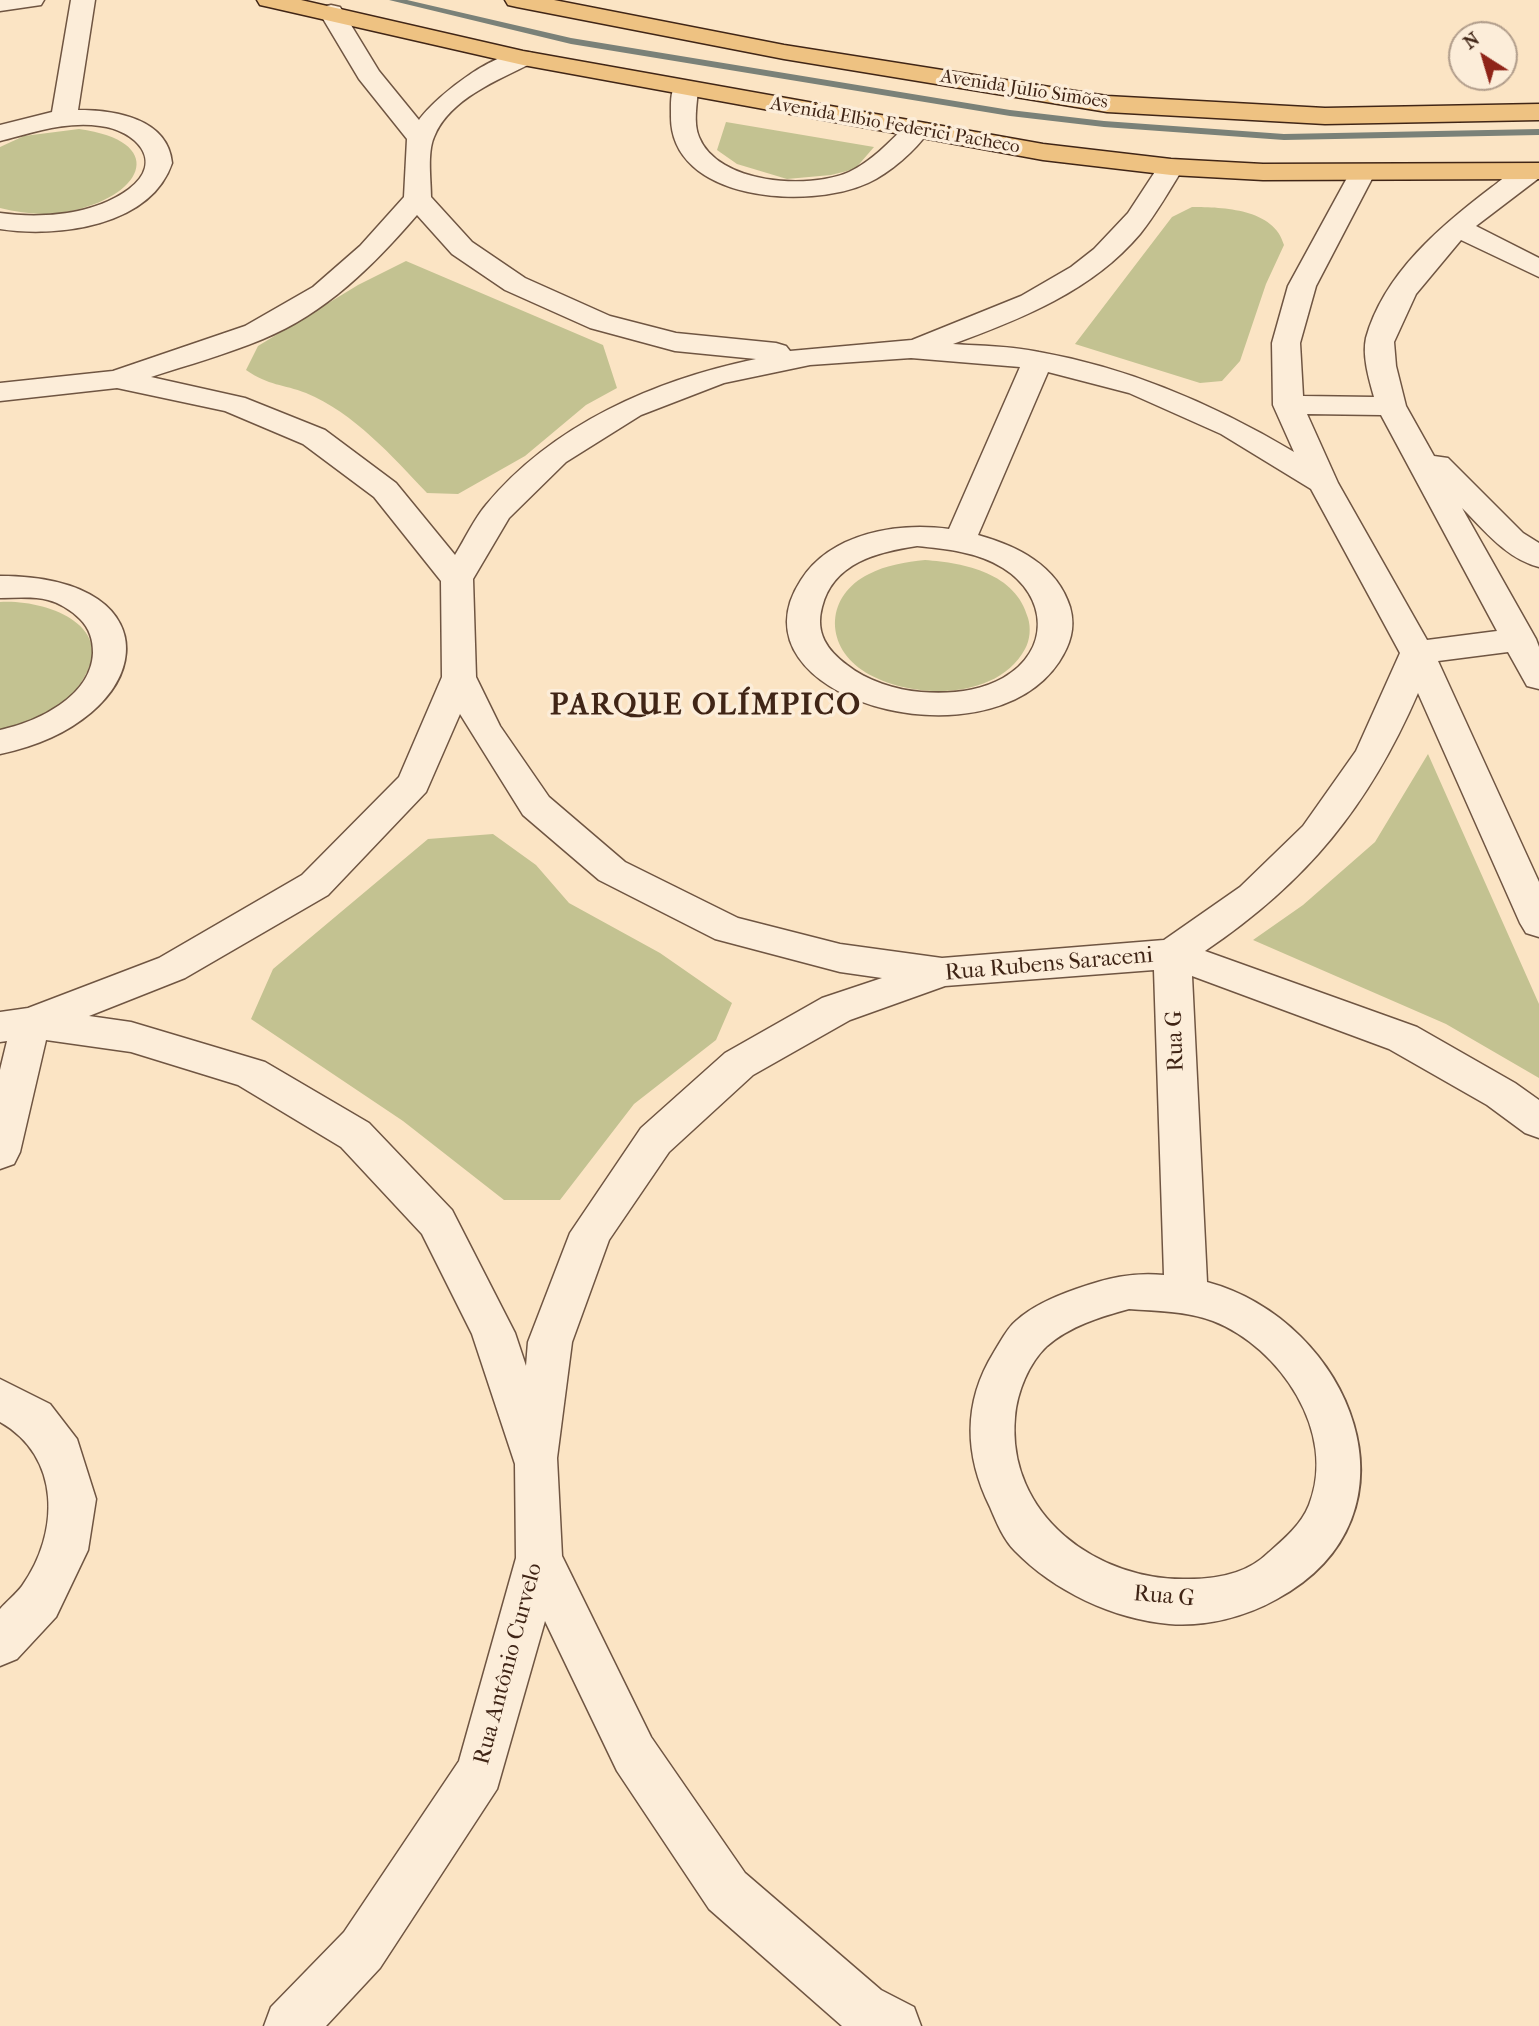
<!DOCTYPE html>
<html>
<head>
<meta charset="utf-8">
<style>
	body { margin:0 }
	#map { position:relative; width:1539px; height:2026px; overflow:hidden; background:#fbe4c4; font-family:"IM FELL French Canon",serif }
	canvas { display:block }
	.north { position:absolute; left:1448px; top:21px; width:70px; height:70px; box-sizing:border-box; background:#fcedd9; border:2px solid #b19d8b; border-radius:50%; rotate:323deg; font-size:19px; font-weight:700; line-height:28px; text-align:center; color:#402516 }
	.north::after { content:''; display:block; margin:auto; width:24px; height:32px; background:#8f2418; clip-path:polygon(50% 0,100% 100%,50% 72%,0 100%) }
</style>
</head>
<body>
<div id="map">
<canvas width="1539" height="2026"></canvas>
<div class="north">N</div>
</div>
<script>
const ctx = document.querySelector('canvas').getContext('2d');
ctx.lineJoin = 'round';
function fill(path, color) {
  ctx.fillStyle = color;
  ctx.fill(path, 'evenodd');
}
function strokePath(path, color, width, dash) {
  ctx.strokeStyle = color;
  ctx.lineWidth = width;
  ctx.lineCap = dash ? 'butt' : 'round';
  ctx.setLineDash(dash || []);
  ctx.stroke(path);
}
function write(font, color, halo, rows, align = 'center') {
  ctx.font = font + ' "IM FELL French Canon",serif';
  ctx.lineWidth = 7;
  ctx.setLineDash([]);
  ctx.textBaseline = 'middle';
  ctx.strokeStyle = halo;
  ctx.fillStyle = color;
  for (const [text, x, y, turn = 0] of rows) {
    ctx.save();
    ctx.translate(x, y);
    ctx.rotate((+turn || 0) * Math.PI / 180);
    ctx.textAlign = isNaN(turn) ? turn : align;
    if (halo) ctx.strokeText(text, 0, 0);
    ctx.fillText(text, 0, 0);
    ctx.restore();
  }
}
const green = new Path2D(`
	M726 122 874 147 855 169 831 175 787 179 737 164 717 150Z
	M79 129C167 141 145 194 75 210 50 217 25 214 0 208V147L24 136Z
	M1192 207C1223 207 1275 209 1284 245L1266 284 1240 361 1222 381 1200 383 1075 344 1172 217Z
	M406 261 603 345 617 388 586 405 525 456 458 494 427 493C392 456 354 413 306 393 283 384 269 386 246 370L258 346 358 285Z
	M925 560C965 563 1016 573 1028 618 1031 628 1030 640 1025 649 997 702 906 700 862 670 824 644 826 595 869 574 886 565 906 562 925 560Z
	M0 602C43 599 120 624 82 681 65 708 30 723 0 730Z
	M1428 754 1539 1004V1078L1446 1024 1253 940 1303 905 1375 842Z
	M493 834 536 865 569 903 660 953 732 1003 716 1040 634 1104 560 1200H504L403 1121 251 1019 273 969 428 839Z`);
const stream = new Path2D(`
	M389 0H407L571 38 1010 110 1104 121 1284 134 1539 129V135L1284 140 1104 127 1010 116 571 44Z`);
const minor = new Path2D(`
	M0 0H44L41 5 0 11Z
	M71 0H95L78 110C114 110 168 118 172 163 151 226 58 238 0 229V213C41 219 94 215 129 189 166 161 135 130 100 126 65 121 33 133 0 141V125L52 112Z
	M331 5 340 7 379 71 419 120C437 95 500 45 532 53L535 58 532 63C498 80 449 99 434 137 427 153 431 180 431 197L472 242 525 278 610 316 676 333 776 343 786 346 790 351 912 340 1021 296 1071 267 1094 249 1128 213 1162 161H1180L1184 167C1170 189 1157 213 1140 234 1092 291 1021 319 953 344 981 346 1011 346 1039 352 1130 368 1215 405 1294 452L1273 405 1272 343 1288 286 1353 167H1371L1375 173 1316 286 1300 343 1303 396 1374 397C1369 379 1362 356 1366 338 1384 273 1442 225 1492 187 1506 177 1521 160 1539 165V178L1476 226 1539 258V277L1461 240 1416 294 1394 342 1396 366 1406 406 1434 456 1448 458 1523 533 1539 543V567C1507 559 1485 531 1462 508L1536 639 1539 647V689L1527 686 1508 652 1438 661 1539 882V937L1526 933 1520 923 1418 693C1369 806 1307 882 1205 951L1417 1027 1515 1083 1539 1100V1138L1525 1133 1487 1105 1389 1049 1192 976 1207 1282C1351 1321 1431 1516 1277 1599 1245 1617 1206 1627 1169 1624 1113 1619 1054 1591 1015 1551 1003 1539 996 1521 990 1507 964 1454 963 1402 994 1352 1001 1341 1007 1328 1017 1320 1034 1305 1056 1296 1076 1289 1107 1278 1132 1272 1164 1275L1154 970 945 986 850 1020 753 1075 669 1152 609 1240 572 1342 557 1458 562 1556 651 1737 745 1873 881 1990 914 2007 921 2026H842L709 1909 617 1771 545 1621 497 1789 380 1968 326 2026H264L271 2007 344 1932 459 1761 516 1558 515 1464 472 1334 422 1234 341 1147 238 1085 131 1052 46 1040 20 1152 14 1164 0 1169V1070L7 1041 0 1042V1012L28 1008 159 958 302 875 399 777 442 677 441 581 374 497 303 444 225 411 117 388 0 401V383L113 371 245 326 313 287 360 246 404 197 407 139 359 79 319 12 322 7ZM417 215 452 254 505 290 590 328 675 351 756 359C655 380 553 424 486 505 474 519 465 539 455 555L396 483 325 430 245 398 151 377C188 365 227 354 263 339 326 313 374 265 417 215ZM911 358 1020 367 949 529C898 522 831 533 801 580 724 697 986 771 1059 662 1070 645 1076 628 1070 607 1057 565 1017 546 978 535L1048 372 1129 393 1221 434 1311 489 1400 653 1356 751 1303 826 1240 887 1164 940 942 958 840 944 738 918 625 862 549 797 500 726 476 677 473 579 509 518 566 462 641 415 724 383 810 365ZM1307 414 1381 415 1497 631 1427 640 1338 483ZM917 546C947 549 978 552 1003 568 1048 596 1051 651 1003 678 978 692 949 694 921 692 896 690 867 681 847 665 827 650 815 633 822 607 833 563 877 552 917 546ZM460 714 523 815 599 880 715 939 840 972 882 978 822 998 725 1053 641 1128 570 1233 528 1342 526 1366 515 1333 452 1210 369 1123 265 1062 131 1022 89 1016 185 978 328 895 426 792ZM1129 1309C1156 1311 1187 1311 1213 1321 1280 1347 1338 1433 1309 1505 1301 1525 1284 1539 1268 1553 1248 1573 1217 1579 1189 1579 1098 1582 1006 1515 1015 1417 1017 1392 1029 1363 1047 1346 1070 1326 1100 1317 1129 1309Z
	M685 81 694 84 698 89C697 104 693 123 699 137 718 184 808 190 849 172 871 162 889 142 907 125H925L929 131C916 150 890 173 868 183 810 210 669 202 671 115 671 104 670 92 676 84Z
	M0 576C180 576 156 722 0 754V730C37 722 91 697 93 653 93 640 90 629 80 619 72 611 60 603 48 600 33 596 16 598 0 598Z
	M0 1379 50 1404 77 1439 96 1499 88 1550 56 1617 17 1659 0 1666V1609C7 1601 16 1594 22 1586 60 1533 61 1456 0 1422Z`);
const primary = new Path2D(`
	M257 0H301L523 51 1043 144 1171 159 1263 164 1539 163V179L1263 180 1171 175 1043 160 523 65 269 7 260 5Z
	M505 0H554L784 45 1107 96 1325 108 1539 104V120L1325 124 1107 112 784 59 517 7 508 5Z`);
const farStreetnames = [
	["Avenida Julio Simões",1024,90,9],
	["Avenida Elbio Federici Pacheco",895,126,10]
];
const streetNames = [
	["Rua Rubens Saraceni",1049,965,-5],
	["Rua G",1176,1041,-92],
	["Rua G",1164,1597,5],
	["Rua Antônio Curvelo",509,1664,-75]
];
const districtNames = [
	["PARQUE OLÍMPICO",706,707]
];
fill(green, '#c3c291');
fill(stream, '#7a8178');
strokePath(minor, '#6f5542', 3);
strokePath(primary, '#402516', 3);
fill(minor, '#fcedd9');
fill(primary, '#eec282');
write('19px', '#402516', '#fcedd9', farStreetnames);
write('23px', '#402516', '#fcedd9', streetNames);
ctx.letterSpacing = '2px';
write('bold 30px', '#402516', '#fcedd9', districtNames);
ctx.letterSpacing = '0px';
</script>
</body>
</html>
